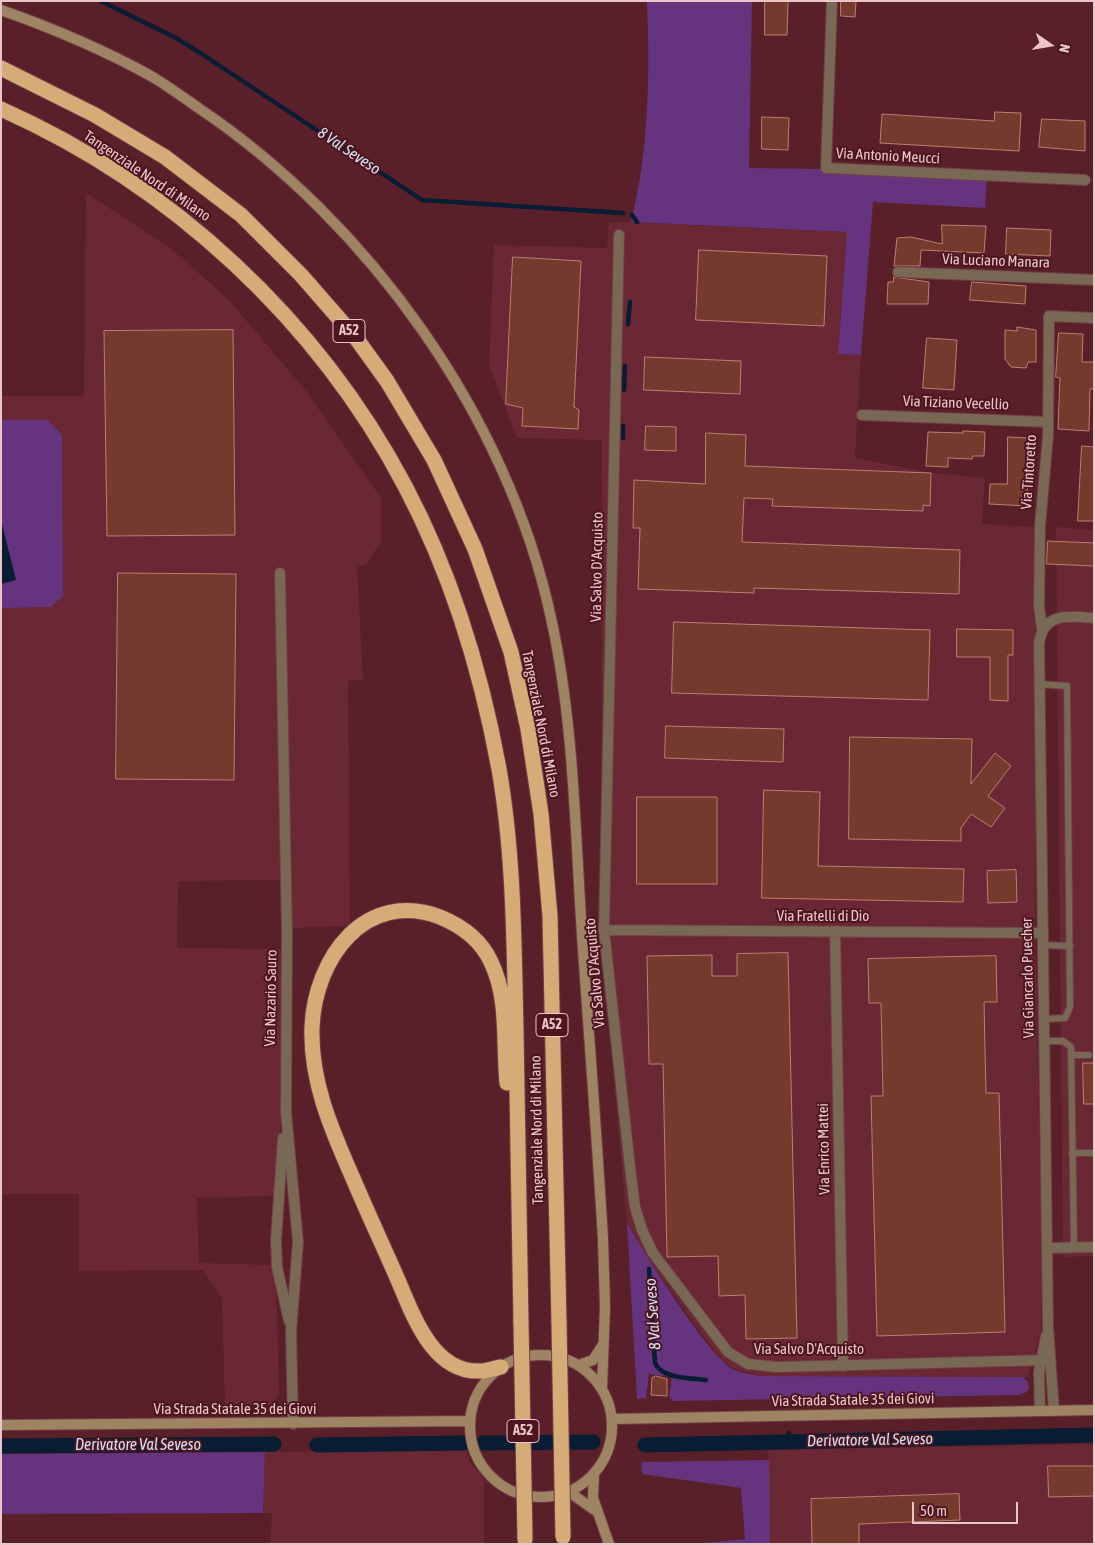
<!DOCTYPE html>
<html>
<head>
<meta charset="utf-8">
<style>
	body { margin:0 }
	#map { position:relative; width:1095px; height:1545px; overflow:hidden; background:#592029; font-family:"Asap Condensed",sans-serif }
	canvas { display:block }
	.frame { position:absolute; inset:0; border:2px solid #ebc6c9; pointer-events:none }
	.north { position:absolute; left:1025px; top:20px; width:50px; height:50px; -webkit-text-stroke:4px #4d151f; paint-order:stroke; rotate:103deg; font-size:14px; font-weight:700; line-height:20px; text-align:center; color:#ebc6c9 }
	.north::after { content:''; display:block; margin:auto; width:18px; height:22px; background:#ebc6c9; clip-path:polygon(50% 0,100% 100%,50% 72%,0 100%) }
	.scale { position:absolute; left:912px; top:1502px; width:106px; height:22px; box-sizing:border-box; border:2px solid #ebc6c9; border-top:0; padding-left:6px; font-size:15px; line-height:18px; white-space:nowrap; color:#ebc6c9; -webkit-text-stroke:4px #4d151f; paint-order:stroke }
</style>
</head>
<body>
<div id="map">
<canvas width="1095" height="1545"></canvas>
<div class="frame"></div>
<div class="north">N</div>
<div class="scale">50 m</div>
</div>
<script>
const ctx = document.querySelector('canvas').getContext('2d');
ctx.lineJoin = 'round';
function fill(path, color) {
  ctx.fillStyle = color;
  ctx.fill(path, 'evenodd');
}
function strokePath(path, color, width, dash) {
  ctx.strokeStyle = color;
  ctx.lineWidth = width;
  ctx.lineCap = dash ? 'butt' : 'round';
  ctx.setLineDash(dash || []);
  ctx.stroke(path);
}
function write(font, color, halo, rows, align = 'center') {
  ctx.font = font + ' "Asap Condensed",sans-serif';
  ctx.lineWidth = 4;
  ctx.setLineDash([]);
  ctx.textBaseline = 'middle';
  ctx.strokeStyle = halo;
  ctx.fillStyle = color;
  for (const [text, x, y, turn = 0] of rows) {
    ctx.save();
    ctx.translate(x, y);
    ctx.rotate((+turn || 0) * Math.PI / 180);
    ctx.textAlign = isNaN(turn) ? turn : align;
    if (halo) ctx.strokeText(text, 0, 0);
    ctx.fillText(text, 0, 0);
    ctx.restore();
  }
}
const built = new Path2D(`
	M86 193 170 248 227 298 306 391 381 498V541L366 565H357L363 680 348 681 350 926 291 928 290 880 178 881 177 948 282 949V1111L274 1196 197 1198 199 1263 273 1265 277 1306 279 1393 273 1405H225L222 1298 203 1270 79 1271V1194H1V396H84Z
	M623 222 847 232 838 354 861 355 855 458 927 472 985 478 982 524 1035 527V935L1042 1247 1041 1331 1028 1377 761 1376 734 1369 721 1360 690 1318 644 1253 627 1223 601 941 602 440 517 438 489 365 494 245 607 248 609 223Z
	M1056 527 1094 530V1256L1063 1257Z
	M1094 1444V1544H770L768 1450Z
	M466 1450 469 1461 484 1479V1544H270L272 1513H263L265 1452Z`);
const green = new Path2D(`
	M647 1H752L749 168 824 169 987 179 985 208 873 202 861 355 838 354 847 232 631 222C649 150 650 75 647 1Z
	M1 420H48L62 435 63 596 51 607 1 608Z
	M627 1223C643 1251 710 1359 734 1370 742 1373 752 1374 761 1376L1023 1377 1028 1382 1029 1389 1025 1393 1018 1395 673 1401 669 1396 672 1377 649 1374 646 1398 637 1399Z
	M265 1452 263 1513 1 1514V1454Z
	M769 1460 770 1544H694L745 1539 741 1488 642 1474 641 1462Z`);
const water = new Path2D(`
	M1 520 16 580 1 584Z`);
const stream = new Path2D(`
	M101 1 176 38 202 54 422 200 623 213
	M632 215 637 222
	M628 324 630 302
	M624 390 625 366
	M623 438V426
	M649 1269 655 1363C662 1379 690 1378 706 1380
	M789 1433V1441`);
const canal = new Path2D(`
	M483 1443 593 1442
	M317 1445 464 1443
	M645 1445 1094 1435
	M1 1446 274 1444`);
const building = new Path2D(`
	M765 1H788L787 35H765Z
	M841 1H856L855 17 841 16Z
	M995 112 1021 113 1019 151 880 143 882 114 994 121Z
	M762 117 789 118 788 150 762 149Z
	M1042 119 1085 121V151L1039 147Z
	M942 225 986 226 984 253 921 250 920 266H894L897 238 911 237 942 244Z
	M1007 228 1051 230 1050 256 1006 254Z
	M699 250 827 256 824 326 696 320Z
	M513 257 581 261 574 407 579 410 578 429 522 426 523 408 506 404Z
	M894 277 929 282 928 304H887L888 282H893Z
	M972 282 1026 286 1025 304 970 300Z
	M1017 327 1036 330V362H1028L1026 368 1011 367 1005 359V330L1017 331Z
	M233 330 235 535 107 536 104 331Z
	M1059 333 1083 334 1082 362H1094V389H1090L1089 431 1058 429 1060 378 1056 377Z
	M927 338 957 340 954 390 923 388Z
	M645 357 741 361 740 394 644 390Z
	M646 426 676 427V451L645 450Z
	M963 431 985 432 984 456H973L972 459 948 458V467L926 466 928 432 963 433Z
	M706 433 746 435 745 466 931 473 930 506 923 505V511L772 506 773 499 744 498 742 542 960 550 959 594 754 588V593L638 589 640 528H633L634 480 705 484Z
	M1008 437 1028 438 1027 506 989 504 990 484H1007Z
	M1082 446 1094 447V521H1078Z
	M1048 541 1094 543V566L1047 564Z
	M118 573 236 574 234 780 116 779Z
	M674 622 930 630 928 700 672 693Z
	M957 629 1013 630V655H1008V701L990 700V657H957Z
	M666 726 784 729 783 762 665 758Z
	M850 737 972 739 971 784 995 753 1011 766 988 796 1005 808 991 827 971 814 961 828V841L849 839Z
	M764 790 820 792 818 866 964 869 963 902 762 898Z
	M637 797H717V884H637Z
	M1016 870 1017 902 988 903 987 871Z
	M788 953 797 1338 746 1339 745 1295 719 1296 718 1256 667 1257 663 1064H649L647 956 712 955V976H737V954Z
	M996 956 997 1002H984L986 1093H999L1005 1332 877 1336 871 1096H883L881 1003H869L868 959Z
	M1083 1063H1094V1104H1084Z
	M656 1376 667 1379V1396L651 1395 652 1378Z
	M1048 1466H1094V1496L1049 1497Z
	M959 1494 960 1520 859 1524V1544H812L811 1499Z`);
const service = new Path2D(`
	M1039 684 1067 686 1070 1007 1065 1018 1044 1019
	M1043 945 1070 946
	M1044 1041H1063L1071 1047 1074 1247
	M1071 1055H1089
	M1072 1153H1094`);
const minor = new Path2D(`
	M832 1 826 168 1085 180
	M619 235 604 930 630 1167 635 1207 642 1230 653 1253 728 1352 748 1364 777 1367 1048 1360
	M898 272 1094 280
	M862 415 1048 422
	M280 573 287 933 286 1112 298 1242 291 1332 293 1424
	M1042 629 1039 606 1040 526 1048 436 1049 316 1094 318
	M604 930 1043 933
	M835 931 843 1366
	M283 1138 276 1240 277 1267 289 1321
	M1047 1248 1094 1247`);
const tertiary = new Path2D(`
	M1040 1411 1039 1372 1046 1336
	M1054 1411 1048 1327 1039 643C1044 612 1068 616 1094 618`);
const secondary = new Path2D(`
	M1 10C52 28 104 50 151 76 168 86 184 98 200 109 369 223 508 417 551 618 574 722 575 829 582 935 589 1037 597 1138 603 1239L605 1307 602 1388
	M470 1426a71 71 0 1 1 142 0a71 71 0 1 1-142 0Z
	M579 1365 593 1360 602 1346
	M612 1419 1094 1410
	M1 1425 469 1421
	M594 1473 593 1498 609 1544
	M569 1492 596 1511`);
const motorway = new Path2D(`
	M1 68 95 115 165 157 241 215 301 275 356 338 387 381 434 460 475 549 511 652 528 729 541 814 550 916 559 1323
	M1 109C172 185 318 321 405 486 451 573 481 671 499 769 514 855 514 943 516 1031 518 1128 520 1225 521 1323
	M501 1367C494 1368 487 1371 481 1371 433 1374 413 1315 398 1280 384 1248 369 1216 355 1183 333 1133 310 1083 312 1027 315 958 365 889 440 917 462 926 481 940 491 962 509 999 503 1042 507 1083`);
const motorwayBridge = new Path2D(`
	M521 1323 525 1540
	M559 1323 563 1537`);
const shields = [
	[349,331,32],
	[552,1025,32],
	[523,1431,32]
];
const shieldNames = [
	["A52",349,331],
	["A52",552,1025],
	["A52",523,1431]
];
const streetNames = [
	["Via Antonio Meucci",888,156,3],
	["Tangenziale Nord di Milano",147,176,34],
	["Via Luciano Manara",996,261,2],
	["Via Tiziano Vecellio",956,403,2],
	["Via Tintoretto",1029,472,-86],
	["Via Salvo D'Acquisto",597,567,-89],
	["Tangenziale Nord di Milano",541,724,79],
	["Via Fratelli di Dio",823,916],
	["Via Salvo D'Acquisto",595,973,-95],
	["Via Giancarlo Puecher",1028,978,-91],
	["Via Nazario Sauro",271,998,-89],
	["Tangenziale Nord di Milano",537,1130,-91],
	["Via Enrico Mattei",824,1149,-91],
	["Via Salvo D'Acquisto",809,1349],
	["Via Strada Statale 35 dei Giovi",853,1400,-1],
	["Via Strada Statale 35 dei Giovi",235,1409]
];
const waterNames = [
	["8 Val Seveso",349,151,34],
	["8 Val Seveso",653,1314,-94],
	["Derivatore Val Seveso",870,1440,-1],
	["Derivatore Val Seveso",138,1445]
];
fill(built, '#692833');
fill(green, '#66337e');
fill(water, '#081c33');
strokePath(stream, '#081c33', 4.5);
strokePath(canal, '#081c33', 15);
fill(building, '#743a2e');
strokePath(building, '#bf7e70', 1);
strokePath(service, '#733e46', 8);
strokePath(minor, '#733e46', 12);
strokePath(tertiary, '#733e46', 12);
strokePath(secondary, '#733e46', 12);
strokePath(motorway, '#733e46', 17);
strokePath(service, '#796853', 6);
strokePath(minor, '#796853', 10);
strokePath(tertiary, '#796853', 10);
strokePath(secondary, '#9e8462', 10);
strokePath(motorway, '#d5ac77', 15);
strokePath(motorwayBridge, '#733e46', 17, []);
strokePath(motorwayBridge, '#d5ac77', 15);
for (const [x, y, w] of shields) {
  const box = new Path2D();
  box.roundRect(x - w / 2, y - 11.5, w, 23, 4);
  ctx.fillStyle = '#4d151f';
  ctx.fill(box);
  strokePath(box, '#ebc6c9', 1);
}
write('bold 14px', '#ebc6c9', null, shieldNames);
write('15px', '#ebc6c9', '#4d151f', streetNames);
write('italic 16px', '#d1e2f5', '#4d151f', waterNames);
</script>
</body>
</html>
